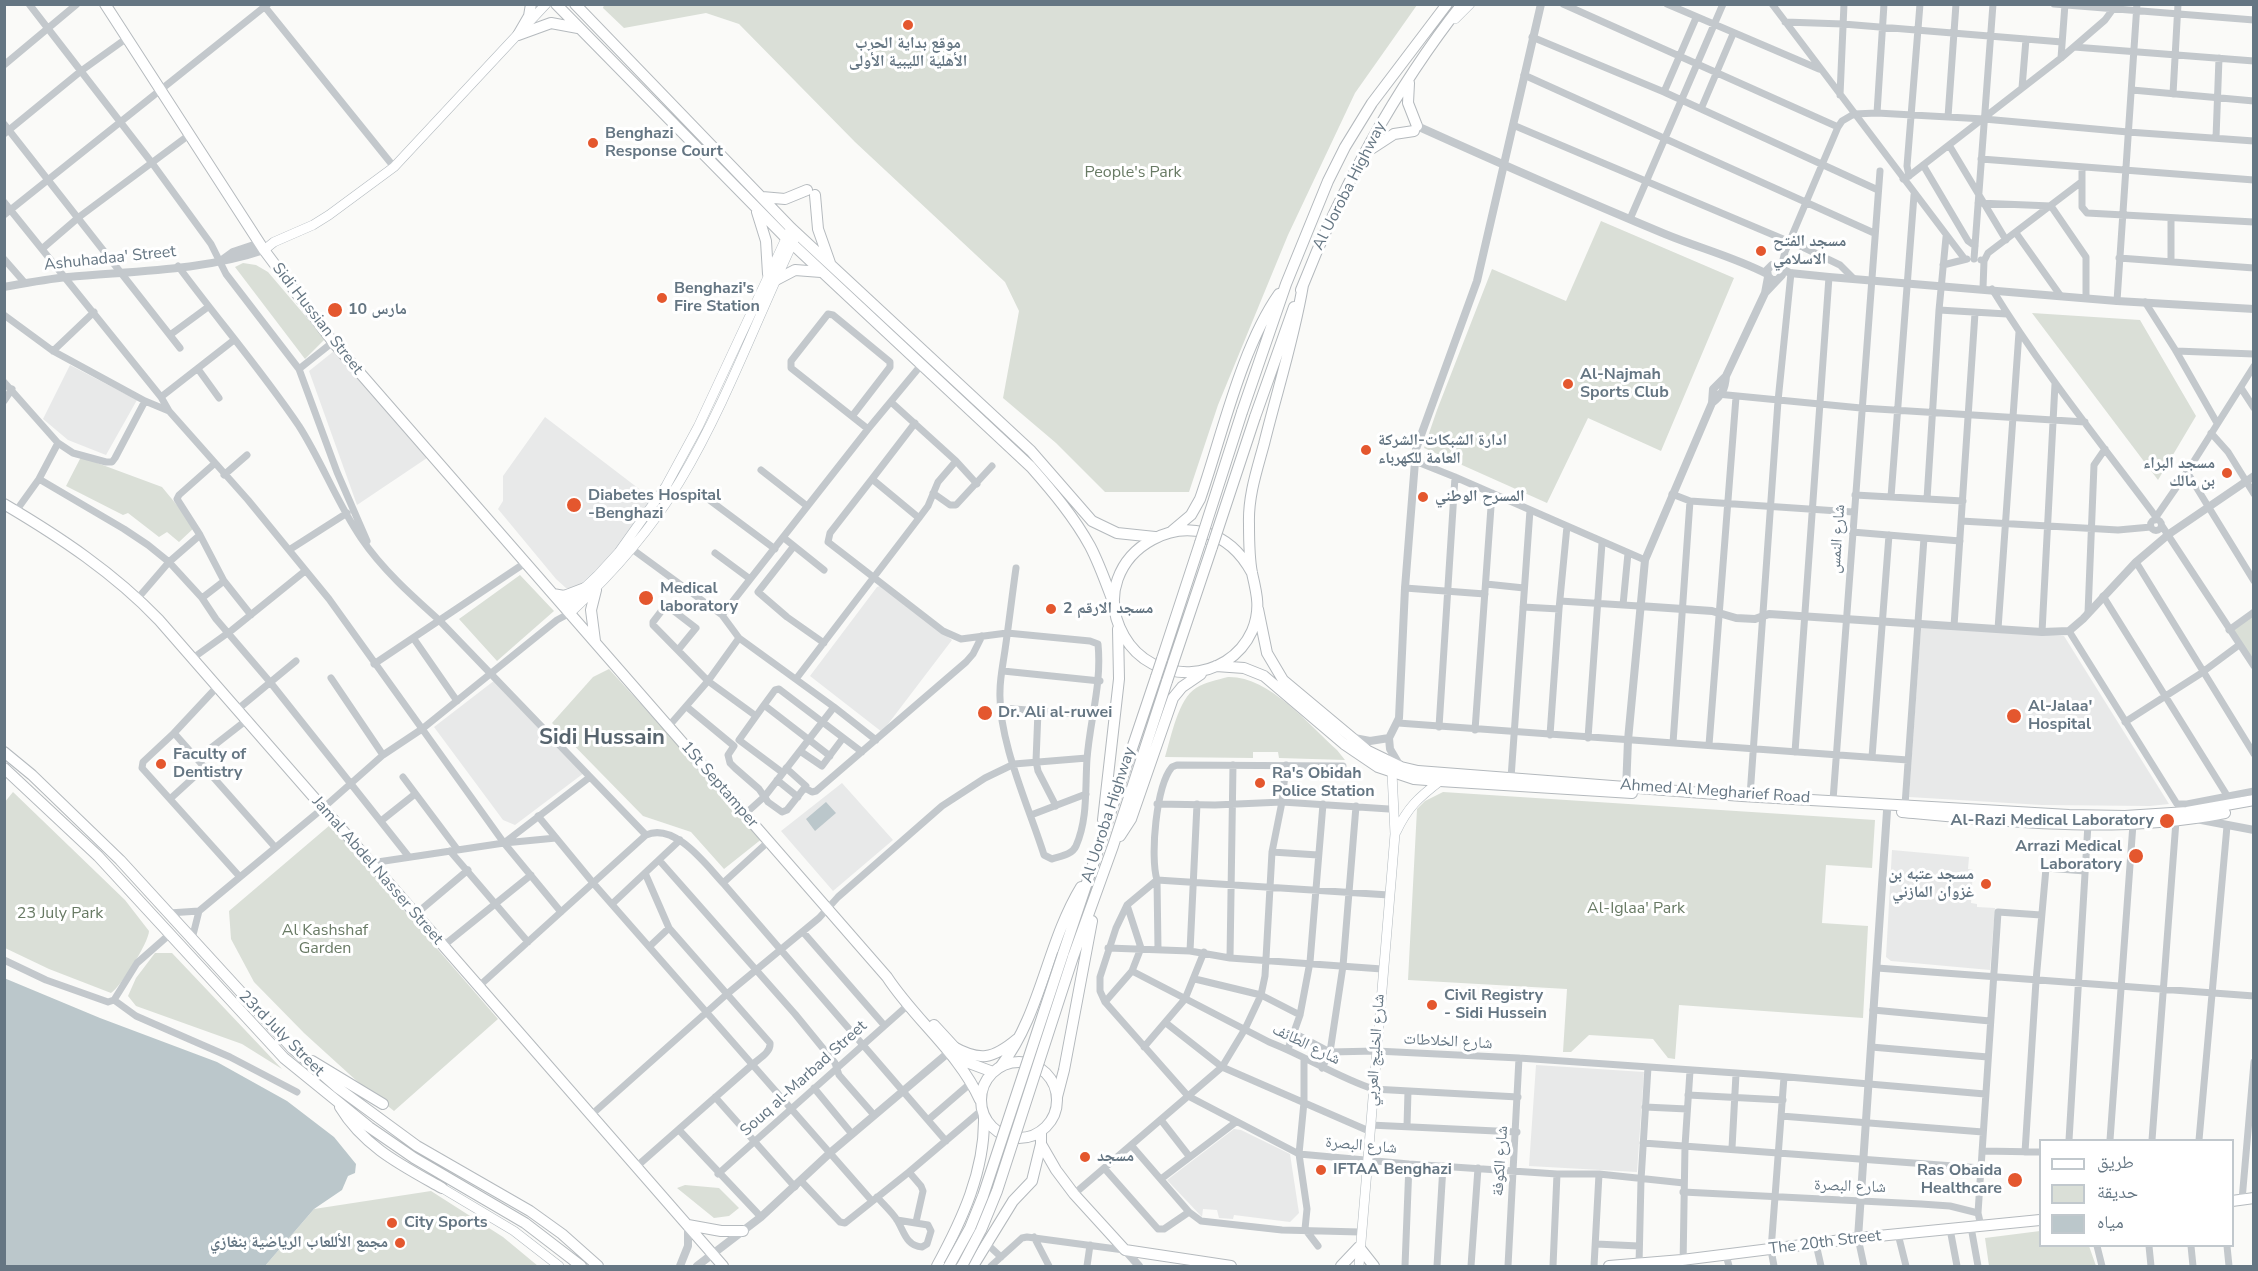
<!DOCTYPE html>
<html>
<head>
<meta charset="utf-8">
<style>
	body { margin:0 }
	#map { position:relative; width:2258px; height:1271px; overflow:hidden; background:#fafaf8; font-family:"Nunito Sans","Noto Naskh Arabic",sans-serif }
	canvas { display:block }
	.frame { position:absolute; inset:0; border:6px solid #657683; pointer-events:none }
	.legend { position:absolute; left:2039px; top:1139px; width:195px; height:108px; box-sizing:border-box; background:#fff; border:2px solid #c1c8cd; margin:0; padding:8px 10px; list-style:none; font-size:18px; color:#657683 }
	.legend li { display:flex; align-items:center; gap:12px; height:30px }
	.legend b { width:30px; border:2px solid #c1c8cd }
</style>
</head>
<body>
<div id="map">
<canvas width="2258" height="1271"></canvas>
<div class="frame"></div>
<ul class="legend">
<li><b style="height:8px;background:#fff"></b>طريق</li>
<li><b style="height:16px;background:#dadfd7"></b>حديقة</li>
<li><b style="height:16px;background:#bbc7cb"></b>مياه</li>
</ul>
</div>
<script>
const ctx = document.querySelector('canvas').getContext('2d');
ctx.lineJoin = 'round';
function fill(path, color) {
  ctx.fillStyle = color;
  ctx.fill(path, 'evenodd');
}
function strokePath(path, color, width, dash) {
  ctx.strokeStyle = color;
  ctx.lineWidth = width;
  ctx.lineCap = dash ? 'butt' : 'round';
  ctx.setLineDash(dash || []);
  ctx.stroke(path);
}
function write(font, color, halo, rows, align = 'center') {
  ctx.font = font + ' "Nunito Sans","Noto Naskh Arabic",sans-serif';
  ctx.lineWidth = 6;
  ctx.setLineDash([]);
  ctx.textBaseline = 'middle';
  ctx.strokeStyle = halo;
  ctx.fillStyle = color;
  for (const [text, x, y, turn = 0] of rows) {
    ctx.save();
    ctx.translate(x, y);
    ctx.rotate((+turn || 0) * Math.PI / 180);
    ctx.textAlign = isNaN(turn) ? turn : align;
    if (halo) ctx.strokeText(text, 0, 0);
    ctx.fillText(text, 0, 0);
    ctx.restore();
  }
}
const built = new Path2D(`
	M334 351 427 458 357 505 309 371Z
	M70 365 137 400 106 455 68 440 43 419Z
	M545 417 651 498 613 554 576 588H566L556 579 498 509 503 501V476Z
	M880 586 952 640 882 732 810 676 877 587Z
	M1921 627 2064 636 2169 804 2150 806 2042 805 1909 797Z
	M495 680 584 773 515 825 503 820 434 727Z
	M842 783 893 840 833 891 781 831Z
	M1892 850 1969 857 1968 869 1973 870 1971 903 1977 904V907L1995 908 1990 970 1891 961 1886 957Z
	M1536 1065 1644 1072 1637 1172 1529 1166Z
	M1234 1129 1241 1130 1290 1154 1299 1213 1290 1222 1234 1215 1233 1219 1219 1218 1217 1210 1203 1209 1202 1217 1167 1180Z`);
const green = new Path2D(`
	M604 5V4L1417 5 1355 93 1288 235 1218 405 1189 492H1105L1056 443 1003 398 1019 311 1005 282 855 142 739 24 706 13 624 28 603 8Z
	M1601 221 1734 278 1661 451 1588 418 1547 503 1424 448 1437 410 1492 269 1566 301Z
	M243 263 256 265 268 272 325 339 305 359 235 267Z
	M2032 313 2140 320 2196 416 2158 480Z
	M81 457 162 487 195 527 179 542 167 532 159 537 128 513 123 515 66 486Z
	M520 575 554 611 497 661 459 619Z
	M2253 613V666L2229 630Z
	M609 669 763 838 724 869 691 832 643 816 552 723 593 677Z
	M1228 677C1269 676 1308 724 1337 750L1345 760 1279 758 1278 752H1253V758L1165 757C1171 738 1178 699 1196 688 1205 682 1217 680 1228 677Z
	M13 792 125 900 149 931C149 942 120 988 111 993L49 969 5 948 4 803Z
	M1443 792 1875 820 1872 868 1826 865 1822 923 1868 926 1863 1018 1679 1005 1675 1059 1668 1058 1653 1039 1589 1035 1571 1052H1563L1567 989 1408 980 1417 809 1425 801Z
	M330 825 498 1019 394 1111 359 1083 304 1033 254 982 231 939 229 911Z
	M155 953H172L282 1069 242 1044 136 1006 128 996 136 978Z
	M685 1185 719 1188 739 1208 729 1216 714 1218 677 1188Z
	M431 1191 503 1237 538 1266H265L314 1209Z
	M2040 1231V1246H2089L2096 1266H1989L1985 1238Z`);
const water = new Path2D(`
	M826 802 836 813 815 831 806 819Z
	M4 978 100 1018 217 1062 287 1101 334 1137 356 1164 355 1173 348 1176 342 1190 314 1209 265 1266H5Z`);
const minor = new Path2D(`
	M29 4 152 163 211 244 226 274 299 369 333 342
	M1563 4 1838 127
	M1667 4 1819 69
	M1772 4 1964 258
	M2054 4 2254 20
	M265 7 394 167
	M1785 22 1843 24 2062 42
	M1532 37 1664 92 1878 190
	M2074 47 2254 61
	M2061 58 2065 4
	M4 65 77 4
	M1524 75 1874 233
	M2022 88 2026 39
	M2132 90 2254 101
	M1664 92 1696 18
	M2173 94 2178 4
	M1840 95 1844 4
	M1701 109 1733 34
	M1877 113 1884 4
	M1948 117 1956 4
	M4 124 180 348
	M1513 125 1783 239
	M4 134 81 71 127 38
	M2216 138 2219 58
	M1949 145 2006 240
	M1981 159 2254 180
	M1923 165 1968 241 1975 246
	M2082 167V207L2087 213 2254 222
	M1909 176 1907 166 1920 4
	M1903 179 1909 176 2061 58 2105 20 2113 9
	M4 202 161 397 169 411
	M1978 203 2051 206 2086 257V298
	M4 215 268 4
	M2171 218V261
	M1630 219 1723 4
	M2016 233 2060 295
	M1790 241 1840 265 1853 278
	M43 248 79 217 189 135
	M2119 258 2254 268
	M4 259 25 283
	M1974 259 1993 4
	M1981 260 1984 261 1983 288
	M1984 261 1988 253 2080 183
	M1943 265 1967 259
	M178 266C218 320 262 371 299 426 322 462 337 503 361 538 382 569 411 595 439 620L646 835C675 822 706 865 723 883L769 841
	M1781 267 1785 252 1838 127 1842 121 1854 114 1877 113 1984 119 2128 132 2254 141
	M1992 289C2041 369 2100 442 2156 517L2155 520
	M2117 301 2137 4
	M2145 302 2176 351 2217 423
	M1939 310 2007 314
	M4 315 53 351 145 401 169 411 248 500 329 599 504 843 561 912
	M170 335 208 307
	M53 351 94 312
	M2176 351 2254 354
	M198 369 219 398
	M299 369 337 472 367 541
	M4 382 58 443 73 453 106 462H112L115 458 145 401
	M2241 388 2254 408
	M1717 394 1861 408 2085 422
	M161 397 234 340
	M4 401 12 389
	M853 415 890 367V362L833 315 828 314 791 361V368L868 429
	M915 423 872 479 919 518
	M2211 433 2228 452 2254 494
	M956 461 977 484
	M1415 461 1455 477 1645 560
	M214 464 179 495 177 499 200 535 224 581 251 615
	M761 470 807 506
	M2187 472 2254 581
	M224 475 247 455
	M39 479 124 529 148 545 169 562 202 598 216 619 270 682 409 857
	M872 479 830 533 828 542 943 631 961 639 1007 633 1090 641 1098 644C1102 685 1090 719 1087 759 1085 788 1088 819 1076 846 1072 855 1060 856 1052 859L1044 855C1029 807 998 741 1000 691 1000 678 1003 664 1005 650 1009 623 1012 596 1016 568
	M933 493 950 505H956L992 466
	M1672 494 1690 501 1853 512
	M1855 495 1963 501
	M704 496 775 549
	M1891 497 1914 195
	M1927 499 1939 310 1946 237
	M16 511 39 479 58 443
	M2156 517 2187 472 2254 366
	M2150.5 525a5.5 5.5 0 1 1 11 0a5.5 5.5 0 1 1-11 0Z
	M1961 521 2118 530 2151 527
	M2162 526 2254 666
	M1852 532 1960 541
	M784 538 824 570
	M794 546 758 592 787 617 824 643
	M632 549 722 615
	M289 550 347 513
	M715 553 750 579
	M2136 562 2254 754
	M1486 584 1524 588
	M1405 588 1485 594
	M2103 596 2228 797
	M138 598 169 562 200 535
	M202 598 224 581
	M1560 601 1639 606
	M1623 605 1628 553
	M1523 607 1559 609
	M2088 613 2094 465 2105 449
	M1954 626 1975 313
	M1998 629 2019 332
	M2229 630 2254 612
	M2069 631 2177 804H2187L2254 791
	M2042 632 2055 384
	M414 639 457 701
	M678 650 696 628 666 605 653 622V625L708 681 756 716
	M193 658 232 630 305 571
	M374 664 525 563
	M1003 671 1100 681
	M331 678 383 755
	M796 679 919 518 928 506 938 482 956 461 891 402
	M217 687 174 733 275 847
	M764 705 775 690 779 689 862 752
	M687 707 734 746 728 755 730 763 735 768 759 789 768 802 782 812 787 810 806 786 786 768
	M834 707 876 740
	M1001 708 1094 715
	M238 709 296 661
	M1038 711 1036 761 1038 771 1056 806
	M2125 722 2200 674 2239 645
	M1398 723 1908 760
	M668 727 708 681 739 638
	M1439 727 1455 477
	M1475 730 1492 493
	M174 733 143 762 142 768 240 877
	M1550 735 1559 609 1567 526
	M1588 738 1602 543
	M1673 743 1690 501
	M1709 745 1736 397
	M800 751 822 766 843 738
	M1795 752 1829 277
	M1872 757 1889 535
	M198 758 248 719
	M783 773 739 740 764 705 830 756
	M403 777 457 849
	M1511 778 1530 510
	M777 780 798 797
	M805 788 812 792 816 791 966 662 973 654 982 636
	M1750 796 1778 401 1791 273
	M170 799 205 767
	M1833 800 1880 171
	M1157 804 1215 805 1282 802 1389 809
	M1905 805 1924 538
	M745 814 765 796 834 707 739 638 722 615 868 429 922 364
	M1031 815 1086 794
	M538 816 594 884 872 1201
	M381 821 415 794
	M504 843 590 777
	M450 851 528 942
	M1272 852 1318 855
	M659 860 795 1014 835 1063 839 1075 874 1115
	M371 863 504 843 556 838
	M723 883 946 1141
	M1389 895 1157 880 1127 905 1116 928 1100 977V991L1105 1002 1188 1096 1299 1154 1409 1164 1557 1174H1599L1684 1183
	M612 904 680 840
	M169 913 199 911
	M417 913 468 870
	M803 932 884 1025
	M192 939 199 911 322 809 383 755 422 729 557 620 570 613
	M443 946 531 875
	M650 946 669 928
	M1108 948 1190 951 1230 958 1382 969
	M1158 949 1157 880C1150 857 1156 786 1172 767L1177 765 1343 766
	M1190 951 1197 804
	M1230 958 1233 765
	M4 960 46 980 108 1002 114 1000 137 963 170 934
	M1877 968 2254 996
	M1132 971 1269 1042C1305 1056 1337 1077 1373 1089L1518 1097
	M1195 979 1261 995 1300 1015
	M478 987 646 835
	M114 1000 136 1016 230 1057 297 1092
	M1105 1002 1132 971 1141 948 1127 905
	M1873 1010 1990 1021
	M1166 1023 1222 1067 1369 1131
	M1294 1033 1330 1052 1376 1051 1519 1058 1765 1075 1985 1094
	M1144 1047 1185 999 1204 952
	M1871 1047 1988 1057
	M1288 1049 1300 1015 1310 962 1323 804
	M1304 1059V1102L1299 1154 1307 1209 1305 1229 1318 1246
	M1322 1068 1330 1052 1343 966 1356 806
	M814 1088 852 1134
	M1688 1095 1783 1100
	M715 1097 795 1187
	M1645 1107 1687 1109
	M590 1116 727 994 819 918 838 897 942 806 985 778 1014 764 1087 758
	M1781 1116 1983 1132
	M928 1120 972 1082
	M1161 1120 1189 1156
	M1370 1125 1517 1132
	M1407 1126 1408 1091
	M679 1130 761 1217
	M2069 1140 2088 824
	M2110 1140 2133 824
	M2152 1140 2176 821
	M2199 1140 2227 826
	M1643 1143 1981 1168
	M1131 1145 1189 1212 1201 1221 1282 1230 1360 1232
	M1732 1148 1736 1074
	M1982 1151 2040 1152
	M2025 1152 2036 981 2046 868 2085 871
	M636 1167 753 1064C760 1058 771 1052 770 1043L669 928 645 873
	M1104 1168 1158 1229H1164L1189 1212
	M909 1172 921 1186 923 1191 916 1222
	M718 1174 908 1005
	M1161 1179 1236 1122
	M801 1181 840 1222 845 1223 909 1172 982 1110
	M1683 1192 1921 1204 1950 1206 1978 1213
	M1074 1194 1222 1067 1245 1029 1261 995 1265 976 1272 852 1282 802 1286 765
	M877 1197C883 1204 892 1212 897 1220 904 1231 906 1246 922 1247L927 1244 931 1231 928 1225 897 1220
	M2242 1200 2254 1062
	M1981 1226 1978 1213 1998 912 2041 915
	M1971 1227 1978 1266
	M1950 1229 1957 1266
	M1898 1234 1906 1266
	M1034 1237 1049 1266
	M1858 1238 1864 1266
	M987 1244 1001 1257
	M1596 1244 1639 1246
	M1816 1244 1821 1266
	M2097 1246 2102 1266
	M2149 1246 2151 1266
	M2191 1246 2193 1266
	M2227 1246 2229 1266
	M1726 1255 1729 1266
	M1639 1265 1641 1180 1648 1067
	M991 1266 1022 1238 1027 1237 1124 1250
	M1087 1266 1090 1245
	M1405 1266 1409 1164
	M1437 1266 1443 1166
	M1471 1266 1478 1168
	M1508 1266 1519 1058
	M1553 1266 1557 1174
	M1594 1266 1599 1174
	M1683 1266 1685 1146 1690 1071
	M1774 1266 1771 1250 1784 1077`);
const tertiary = new Path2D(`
	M1417 126C1499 163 1581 199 1665 234 1699 248 1734 257 1767 274
	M222 260 233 252 260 243
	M1782 269 1790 273 1829 277 2117 301 2254 309
	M4 287C26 283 47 279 68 277 133 271 202 271 264 250
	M1765 293 1782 275 1781 267 1772 265 1767 270 1768 276 1772 280H1776
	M1712 403C1722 395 1725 389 1726 376L1765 293 1768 277
	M1639 606 1712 611 1736 618 1755 619 1769 614 2042 632 2069 631 2083 619 2136 562 2169 534 2254 476
	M1354 738 1370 741 1389 738
	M1400 766 1390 749 1389 738 1399 718 1405 588 1416 449 1477 281 1541 4
	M1626 790 1628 740 1645 560 1712 403 1713 389 1726 376
	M2196 819 2254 830
	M1858 1238 1887 811
	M1125 1250 1139 1266
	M680 1266 688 1246V1225
	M697 1266 761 1217 831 1152 948 1053`);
const secondary = new Path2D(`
	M1455 19 1470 4
	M264 250 274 242 313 225 329 215 394 167 546 4
	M564 607 598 575 619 552 666 486 698 427 789 232
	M570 613C612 574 651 530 680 481 726 404 757 318 795 238
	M1396 832C1408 807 1418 798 1440 781
	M442 1188 514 1231 559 1266
	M1359 1266 1395 834 1392 773`);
const primary = new Path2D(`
	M105 4 264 250 333 342 887 977C915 1020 959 1053 980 1100
	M556 4 786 238 1031 467C1053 492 1074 517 1090 546 1100 565 1107 586 1115 607
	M575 4 791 228 1031 451 1092 521 1117 533 1155 537
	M518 35 551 23 578 28
	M518 35 529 16 531 4
	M815 195 818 229 830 263
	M762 197 785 199 807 190
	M757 212 766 241 768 274
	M774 281 795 270 821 272
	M4 504C60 537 114 573 159 620L723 1266
	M553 594 564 596 585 588
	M595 641 591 610 596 590
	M4 752 32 775 120 860 292 1048 338 1088 417 1146 530 1211 562 1234 598 1266
	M4 768 98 856 284 1058 369 1127 414 1158 525 1223 581 1266
	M934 1025 969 1063 993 1072
	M312 1061 383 1104
	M981 1100a38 38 0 1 1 76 0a38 38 0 1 1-76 0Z
	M340 1107C364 1147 403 1166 442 1188
	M1041 1131V1144L1056 1170 1074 1194 1125 1250 1231 1266
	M2232 1201 2254 1198
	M688 1225 721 1231H743
	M1341 1266 1359 1247 1374 1266
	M1609 1266 1682 1260 1858 1238 2040 1220`);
const trunk = new Path2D(`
	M1409 83 1408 103 1417 126
	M1371 149 1394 134 1414 131
	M1301 290C1340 190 1395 89 1462 4
	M1242 412 1286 284 1328 181 1345 147 1372 103 1447 4
	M1255 417 1294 307
	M1172 531 1191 515 1200 499C1222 436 1241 348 1279 294
	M1252 573C1203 481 1078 555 1124 636 1152 686 1228 684 1252 631 1261 610 1257 594 1252 573 1249 558 1249 540 1249 524 1248 496 1257 470 1264 444 1277 391 1294 339 1303 285
	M1258 609 1267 653 1283 680 1368 751 1401 767 1418 771 1742 796 2069 815 2125 816 2187 812 2254 800
	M1162 659 1200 543
	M1173 663 1212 547
	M1216 666 1244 668 1264 676 1344 744 1378 767 1414 779 1440 781 1632 793
	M1902 812C2009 822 2118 834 2225 813
	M1103 820 1119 679 1118 629
	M1120 836 1131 819 1173 698 1182 687 1201 674
	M1063 954 1156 677
	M1073 957 1113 846 1167 681
	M952 1046C980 1062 993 1059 1017 1039
	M1001 1066C1041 1014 1047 943 1081 887
	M1057 1097 1064 1070 1092 921
	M937 1266C962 1220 985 1171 984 1117
	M973 1266 1013 1201 1032 1181 1041 1144`);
const trunkBridge = new Path2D(`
	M1200 543 1242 412
	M1212 547 1255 417
	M1156 677 1162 659
	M1167 681 1173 663
	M949 1266 970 1228 983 1196 1063 954
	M962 1266 981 1230 997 1191 1073 957`);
const markers = [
	[908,25,6,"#e4572e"],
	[593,143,6,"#e4572e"],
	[1761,251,6,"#e4572e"],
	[662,298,6,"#e4572e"],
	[335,310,8,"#e4572e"],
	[1568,384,6,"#e4572e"],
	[1366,450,6,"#e4572e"],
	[2227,473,6,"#e4572e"],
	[1423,497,6,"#e4572e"],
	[574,505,8,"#e4572e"],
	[646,598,8,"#e4572e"],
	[1051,609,6,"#e4572e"],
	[985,713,8,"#e4572e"],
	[2014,716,8,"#e4572e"],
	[161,764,6,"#e4572e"],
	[1260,783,6,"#e4572e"],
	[2167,821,8,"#e4572e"],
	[2136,856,8,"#e4572e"],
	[1986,884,6,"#e4572e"],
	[1432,1005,6,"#e4572e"],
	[1085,1157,6,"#e4572e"],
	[1321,1170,6,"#e4572e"],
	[2015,1180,8,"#e4572e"],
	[392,1223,6,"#e4572e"],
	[400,1243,6,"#e4572e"]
];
const poiNames = [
	["موقع بداية الحرب",908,44,"center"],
	["الأهلية الليبية الأولى",908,62,"center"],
	["Benghazi",605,134],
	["Response Court",605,152],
	["مسجد الفتح",1773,242],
	["الاسلامي",1773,260],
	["Benghazi's",674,289],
	["Fire Station",674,307],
	["10 مارس",348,310],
	["Al-Najmah",1580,375],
	["Sports Club",1580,393],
	["ادارة الشبكات-الشركة",1378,441],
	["العامة للكهرباء",1378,459],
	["مسجد البراء",2215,464,"right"],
	["بن مالك",2215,482,"right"],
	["Diabetes Hospital",588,496],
	["-Benghazi",588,514],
	["المسرح الوطني",1435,497],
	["Medical",660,589],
	["laboratory",660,607],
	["مسجد الارقم 2",1063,609],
	["Al-Jalaa'",2028,707],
	["Hospital",2028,725],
	["Dr. Ali al-ruwei",998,713],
	["Faculty of",173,755],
	["Dentistry",173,773],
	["Ra's Obidah",1272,774],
	["Police Station",1272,792],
	["Al-Razi Medical Laboratory",2154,821,"right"],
	["Arrazi Medical",2122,847,"right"],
	["Laboratory",2122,865,"right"],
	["مسجد عتبه بن",1974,875,"right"],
	["غزوان المازني",1974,893,"right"],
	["Civil Registry",1444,996],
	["- Sidi Hussein",1444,1014],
	["مسجد",1097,1157],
	["IFTAA Benghazi",1333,1170],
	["Ras Obaida",2002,1171,"right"],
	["Healthcare",2002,1189,"right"],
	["City Sports",404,1223],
	["مجمع الأللعاب الرياضية بنغازي",388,1243,"right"]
];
const parkNames = [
	["People's Park",1133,173],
	["Al-Iglaa' Park",1636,909],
	["23 July Park",60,914],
	["Al Kashshaf",325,931],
	["Garden",325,949]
];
const streetNames = [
	["Al Uoroba Highway",1350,186,-63],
	["Ashuhadaa' Street",110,259,-6],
	["Sidi Hussian Street",317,319,52],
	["شارع النمس",1838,539,-86],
	["1St Septamper",719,785,49],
	["Ahmed Al Megharief Road",1715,792,4],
	["Al Uoroba Highway",1109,815,-72],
	["Jamal Abdel Nasser Street",377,871,49],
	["23rd July Street",281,1034,45],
	["شارع الخلاطات",1448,1042,3],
	["شارع الطائف",1306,1045,26],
	["شارع الخليج العربي",1376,1050,-86],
	["Souq al-Marbad Street",804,1079,-42],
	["شارع البصرة",1361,1146,5],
	["شارع الكوفة",1501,1161,-86],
	["شارع البصرة",1850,1187,2],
	["The 20th Street",1825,1243,-7]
];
const districtNames = [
	["Sidi Hussain",602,739]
];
fill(built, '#e8e9e9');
fill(green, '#dadfd7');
fill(water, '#bbc7cb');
strokePath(secondary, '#b3babf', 10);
strokePath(primary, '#b5babe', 12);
strokePath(trunk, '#b4b9bd', 12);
strokePath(minor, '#c3c8cc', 7);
strokePath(tertiary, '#c3c8cc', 8);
strokePath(secondary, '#fff', 9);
strokePath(primary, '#fff', 10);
strokePath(trunk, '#fff', 10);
strokePath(trunkBridge, '#b4b9bd', 12, []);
strokePath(trunkBridge, '#fff', 10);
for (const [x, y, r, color] of markers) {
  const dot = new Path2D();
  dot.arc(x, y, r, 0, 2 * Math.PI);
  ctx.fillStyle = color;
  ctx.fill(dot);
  strokePath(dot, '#fff', 2);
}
write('bold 16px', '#657683', '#fff', poiNames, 'left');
write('16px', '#687a64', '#fff', parkNames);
write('16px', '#657683', '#fff', streetNames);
write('bold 22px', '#57646e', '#fff', districtNames);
</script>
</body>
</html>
